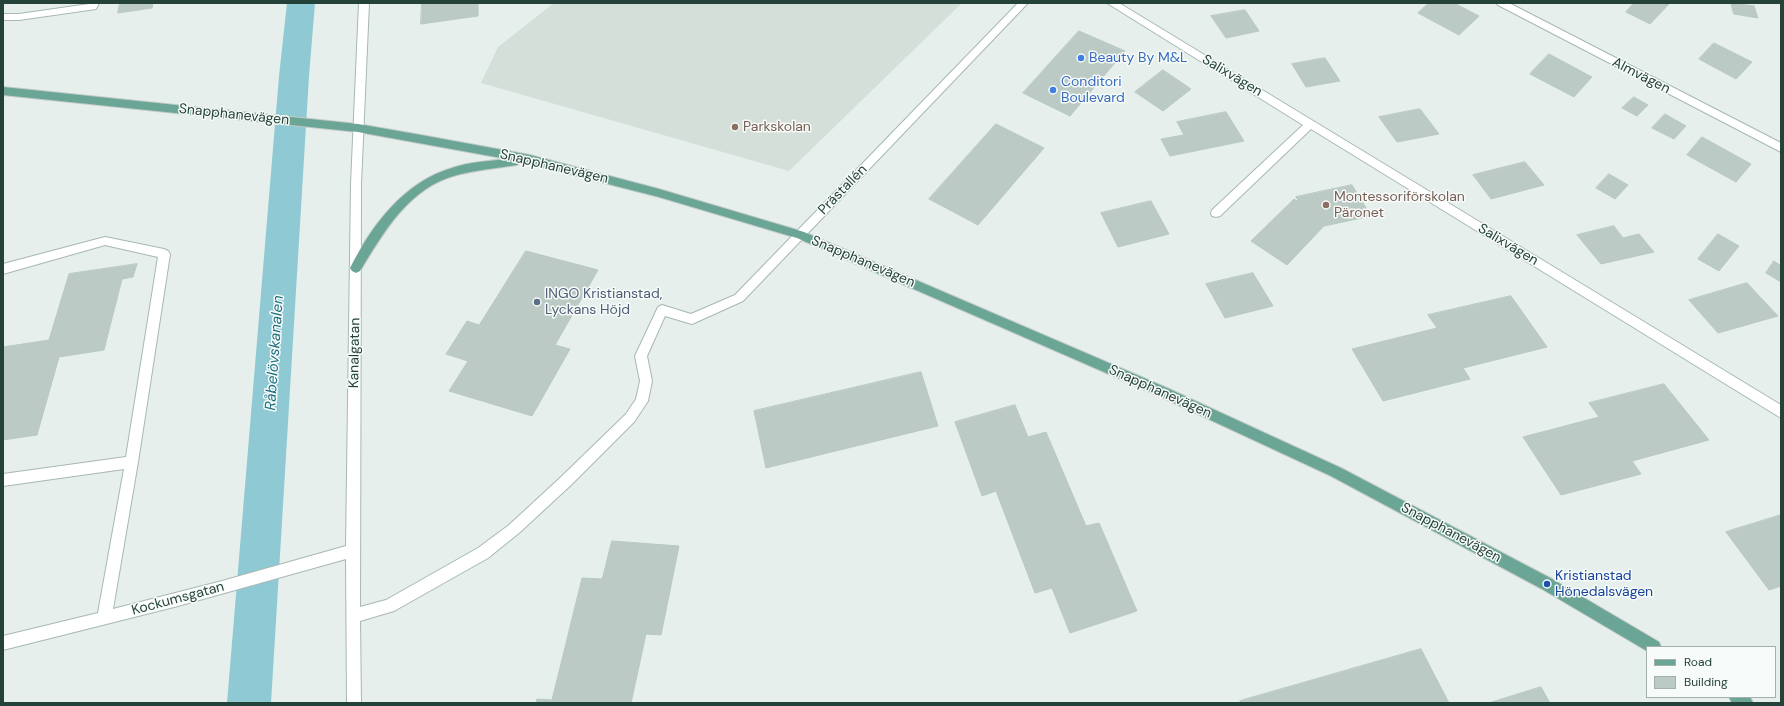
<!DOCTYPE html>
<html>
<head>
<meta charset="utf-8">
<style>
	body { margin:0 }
	#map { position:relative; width:1784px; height:706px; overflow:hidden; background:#e6efeb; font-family:"DM Sans",sans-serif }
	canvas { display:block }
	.frame { position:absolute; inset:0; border:4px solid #24423a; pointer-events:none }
	.legend { position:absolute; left:1646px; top:646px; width:130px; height:52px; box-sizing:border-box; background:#f7fbf9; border:1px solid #a3b1ad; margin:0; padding:5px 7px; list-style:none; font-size:12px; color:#24423a }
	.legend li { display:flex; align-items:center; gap:8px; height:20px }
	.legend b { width:20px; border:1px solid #a3b1ad }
</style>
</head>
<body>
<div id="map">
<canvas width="1784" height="706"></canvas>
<div class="frame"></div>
<ul class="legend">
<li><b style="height:5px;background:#6aa596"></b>Road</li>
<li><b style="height:11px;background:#bbcac4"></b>Building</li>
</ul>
</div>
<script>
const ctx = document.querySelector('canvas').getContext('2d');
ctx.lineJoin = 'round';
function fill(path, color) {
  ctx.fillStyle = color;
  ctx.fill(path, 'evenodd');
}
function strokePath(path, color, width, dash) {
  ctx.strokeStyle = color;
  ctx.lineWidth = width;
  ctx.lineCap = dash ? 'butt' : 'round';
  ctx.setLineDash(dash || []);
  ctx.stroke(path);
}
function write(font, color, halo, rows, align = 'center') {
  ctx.font = font + ' "DM Sans",sans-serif';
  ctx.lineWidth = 3;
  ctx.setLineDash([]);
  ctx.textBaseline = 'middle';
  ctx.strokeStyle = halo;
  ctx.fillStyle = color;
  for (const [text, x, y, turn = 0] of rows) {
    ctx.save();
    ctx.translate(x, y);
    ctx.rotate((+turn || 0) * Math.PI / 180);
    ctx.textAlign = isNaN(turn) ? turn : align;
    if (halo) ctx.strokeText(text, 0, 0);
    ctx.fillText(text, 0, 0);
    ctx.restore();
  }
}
const built = new Path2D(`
	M554 3H962L789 171 481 83 498 47Z`);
const canal = new Path2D(`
	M287 3H315L309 76 271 703H227L279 76Z`);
const building = new Path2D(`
	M120 3H153L152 8 118 13Z
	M422 3H478V16L421 24Z
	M1429 3H1454L1479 16 1459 35 1418 13Z
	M1634 3H1670L1650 24 1626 12Z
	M1731 3 1754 6 1758 18 1734 14Z
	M1245 10 1259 31 1226 38 1211 16Z
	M1079 31 1125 51 1070 116 1023 93Z
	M1714 43 1752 62 1736 79 1699 59Z
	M1549 54 1592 77 1574 97 1530 74Z
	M1325 58 1340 81 1306 87 1292 64Z
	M1163 70 1191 89 1163 111 1135 92Z
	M1634 97 1648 105 1637 116 1622 108Z
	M1420 109 1439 134 1397 142 1379 117Z
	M1226 112 1244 141 1170 156 1161 139 1184 135 1177 122Z
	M1665 114 1686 126 1674 139 1652 128Z
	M996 124 1044 148 978 225 929 199Z
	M1702 137 1751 164 1736 182 1687 155Z
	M1525 162 1544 185 1491 199 1473 175Z
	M1609 174 1628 185 1615 199 1596 188Z
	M1352 185 1371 216 1324 226 1287 265 1251 241 1294 199 1299 202 1296 197Z
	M1151 201 1169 234 1118 247 1101 213Z
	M1614 226 1623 238 1639 234 1654 252 1601 264 1577 235Z
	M1718 234 1739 246 1719 271 1698 259Z
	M526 251 598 270 555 345 570 349 532 416 449 391 468 361 446 354 467 321 479 325Z
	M1774 261 1781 266V282L1766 273Z
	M137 264 133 277 122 279 104 350 59 357 37 435 3 440V347L49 340 69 274Z
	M1253 273 1273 306 1225 318 1206 284Z
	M1747 283 1778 316 1718 333 1689 300Z
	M1511 296 1547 347 1463 368 1470 379 1383 401 1352 349 1437 328 1428 315Z
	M921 372 938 426 766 468 754 411Z
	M1664 384 1709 440 1632 461 1641 474 1561 495 1523 437 1599 417 1589 403Z
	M1015 405 1028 437 1046 432 1086 526 1099 523 1137 611 1070 633 1052 588 1035 593 996 491 982 496 955 422Z
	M1781 515V586L1769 590 1726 532Z
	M612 541 679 546 661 635 646 634 631 703H536L537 699 552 700 582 578 602 579Z
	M1421 649 1449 703H1241L1240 701Z
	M1541 687 1550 703H1489Z`);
const minor = new Path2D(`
	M89 3H99L96 9 19 20H3V14H19L89 4Z
	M359 3H369L361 184 360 607 386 600 478 548 509 525 561 477 626 414 636 399 640 381 635 356 658 307 662 305 691 314 735 295 1018 3H1028L743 301 692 324 665 316 647 356 652 381 648 401 634 422 571 485 519 533 488 558 394 611 360 621 361 703H347L346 559 178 606 3 650V636L98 613 124 469 3 486V474L126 457 158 257 105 245 3 274V264L105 237 164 249 168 251 170 254 138 462 113 609 222 581 346 546 351 184Z
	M1107 3H1119L1781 405V418L1311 129 1220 216 1216 217 1212 216 1211 213 1212 210 1303 125Z
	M1496 3H1509L1781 143V152L1498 5Z`);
const major = new Path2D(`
	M3 87 358 124 421 135 530 155 659 189 804 232 1167 388 1341 468 1552 579 1659 642 1661 647H1647V651L1542 589 1331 476 1159 396 797 238 659 197 522 162 517 165C497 168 476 170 457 175 409 187 383 233 360 271L356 273 352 271 350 268C372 225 404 182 452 168 469 162 489 161 507 159L358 132 3 95Z
	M1729 697H1750L1753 703H1732Z`);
const markers = [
	[1081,58,4,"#3f7fe0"],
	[1053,90,4,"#3f7fe0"],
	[735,127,4,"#8d6e63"],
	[1326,205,4,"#8d6e63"],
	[537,302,4,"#5c6f8a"],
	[1547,584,4,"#1a4fb4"]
];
const shopNames = [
	["Beauty By M&L",1089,58],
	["Conditori",1061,82],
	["Boulevard",1061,98]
];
const streetNames = [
	["Salixvägen",1232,76,31],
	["Almvägen",1641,76,27],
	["Snapphanevägen",234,115,6],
	["Snapphanevägen",554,167,13],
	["Prästallén",843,190,-46],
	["Salixvägen",1508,245,31],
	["Snapphanevägen",863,262,23],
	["Kanalgatan",355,353,-89],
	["Snapphanevägen",1160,392,24],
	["Snapphanevägen",1451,533,28],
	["Kockumsgatan",178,599,-15]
];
const educationNames = [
	["Parkskolan",743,127],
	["Montessoriförskolan",1334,197],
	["Päronet",1334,213]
];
const serviceNames = [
	["INGO Kristianstad,",545,294],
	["Lyckans Höjd",545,310]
];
const transitNames = [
	["Kristianstad",1555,576],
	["Hönedalsvägen",1555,592]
];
const waterNames = [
	["Råbelövskanalen",275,353,-86]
];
fill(built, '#d4dfda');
fill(canal, '#8ec9d4');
fill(building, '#bbcac4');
strokePath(building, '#b8c9c2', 1);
strokePath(minor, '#a8b8b2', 2);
strokePath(major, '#c2cac8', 2);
fill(minor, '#fff');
fill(major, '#6aa596');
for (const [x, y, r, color] of markers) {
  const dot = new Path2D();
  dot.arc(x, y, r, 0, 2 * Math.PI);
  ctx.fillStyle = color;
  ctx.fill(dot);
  strokePath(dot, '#f7fbf9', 1.5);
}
write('14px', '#366cbe', '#f7fbf9', shopNames, 'left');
write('14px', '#24423a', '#f7fbf9', streetNames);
write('14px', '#785e54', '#f7fbf9', educationNames, 'left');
write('14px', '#4e5e75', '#f7fbf9', serviceNames, 'left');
write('14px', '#164399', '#f7fbf9', transitNames, 'left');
write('italic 15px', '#1c6f80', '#f7fbf9', waterNames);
</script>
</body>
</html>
